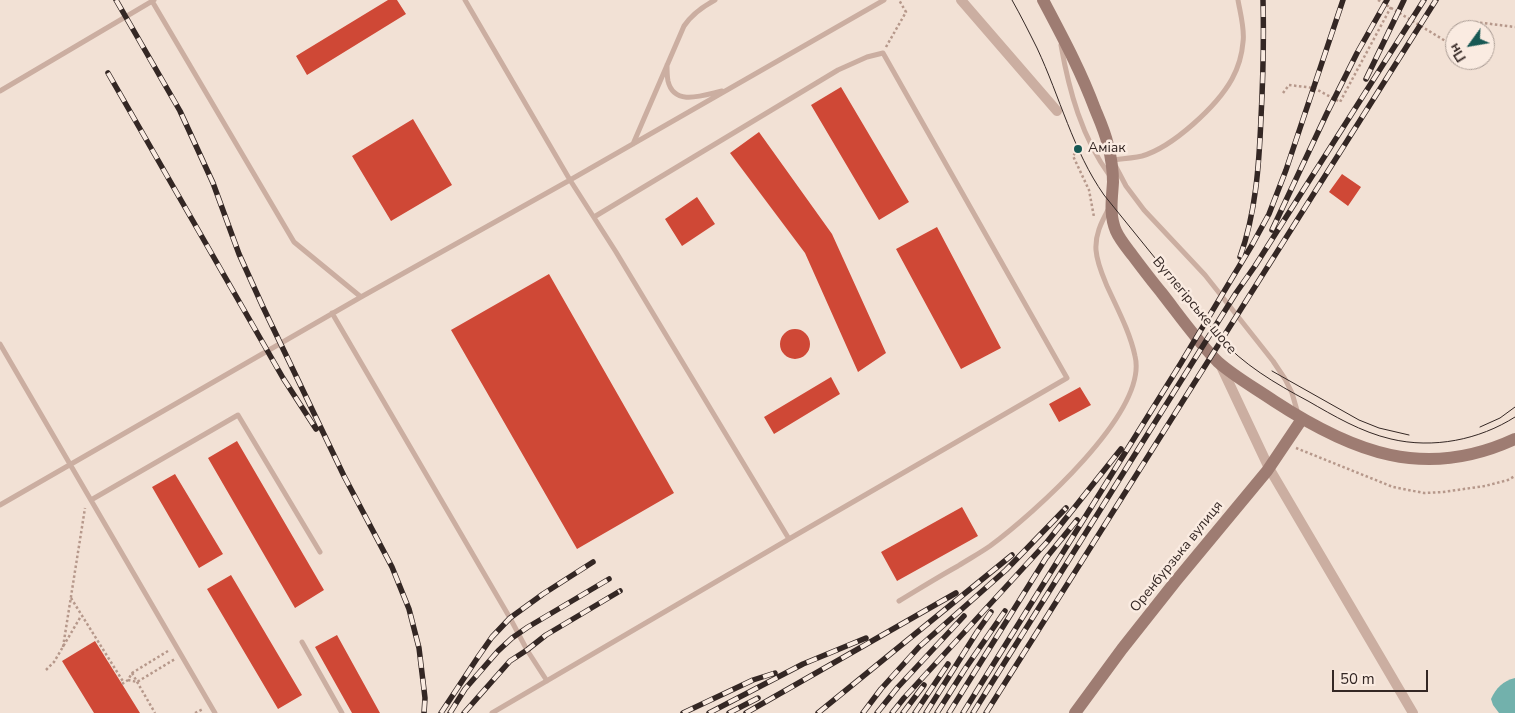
<!DOCTYPE html>
<html>
<head>
<meta charset="utf-8">
<style>
	body { margin:0 }
	#map { position:relative; width:1515px; height:713px; overflow:hidden; background:#f2e1d5; font-family:"Nunito Sans",sans-serif }
	canvas { display:block }
	.north { position:absolute; left:1445px; top:20px; width:50px; height:50px; box-sizing:border-box; background:#faebe1; border:1px solid #ab9d95; border-radius:50%; rotate:238deg; font-size:14px; font-weight:700; line-height:20px; text-align:center; color:#342724 }
	.north::after { content:''; display:block; margin:auto; width:18px; height:22px; background:#175854; clip-path:polygon(50% 0,100% 100%,50% 72%,0 100%) }
	.scale { position:absolute; left:1332px; top:670px; width:96px; height:22px; box-sizing:border-box; border:2px solid #342724; border-top:0; padding-left:6px; font-size:15px; line-height:18px; white-space:nowrap; color:#342724; -webkit-text-stroke:4px #faebe1; paint-order:stroke }
</style>
</head>
<body>
<div id="map">
<canvas width="1515" height="713"></canvas>
<div class="north">Пн</div>
<div class="scale">50 m</div>
</div>
<script>
const ctx = document.querySelector('canvas').getContext('2d');
ctx.lineJoin = 'round';
function fill(path, color) {
  ctx.fillStyle = color;
  ctx.fill(path, 'evenodd');
}
function strokePath(path, color, width, dash) {
  ctx.strokeStyle = color;
  ctx.lineWidth = width;
  ctx.lineCap = dash ? 'butt' : 'round';
  ctx.setLineDash(dash || []);
  ctx.stroke(path);
}
function write(font, color, halo, rows, align = 'center') {
  ctx.font = font + ' "Nunito Sans",sans-serif';
  ctx.lineWidth = 5;
  ctx.setLineDash([]);
  ctx.textBaseline = 'middle';
  ctx.strokeStyle = halo;
  ctx.fillStyle = color;
  for (const [text, x, y, turn = 0] of rows) {
    ctx.save();
    ctx.translate(x, y);
    ctx.rotate((+turn || 0) * Math.PI / 180);
    ctx.textAlign = isNaN(turn) ? turn : align;
    if (halo) ctx.strokeText(text, 0, 0);
    ctx.fillText(text, 0, 0);
    ctx.restore();
  }
}
const water = new Path2D(`
	M1515 678V713H1499L1493 705 1491 699C1496 688 1503 681 1515 678Z`);
const building = new Path2D(`
	M388 0H397L406 14 307 75 296 56Z
	M841 87 909 202 879 220 811 105Z
	M413 119 452 185 391 221 352 156Z
	M759 132 832 234 886 353 858 372 805 253 730 153Z
	M1342 174 1361 187 1348 206 1329 192Z
	M697 197 715 224 682 246 665 219Z
	M937 227 1001 348 961 369 896 249Z
	M549 274 674 493 577 549 451 330Z
	M780 344a15 15 0 1 1 30 0a15 15 0 1 1-30 0Z
	M831 377 840 394 774 434 764 417Z
	M1080 387 1091 405 1059 422 1049 404Z
	M237 441 324 590 295 608 208 458Z
	M175 474 223 554 199 568 152 487Z
	M962 507 978 536 897 581 881 552Z
	M231 575 302 695 278 709 207 589Z
	M337 635 380 713H352L315 647Z
	M95 641 122 684 140 713H94L62 661Z`);
const path = new Path2D(`
	M1378 0 1452 45H1455
	M1469 30 1475 22 1515 27
	M886 47 906 12 899 0
	M1283 93 1289 85 1314 88 1340 102 1391 7
	M1078 149 1073 156 1089 190 1094 217
	M1296 448 1393 487 1424 493 1443 492 1485 486 1508 480 1515 476
	M71 598 124 683
	M63 647 85 508
	M46 670 54 662 81 616
	M132 673 155 713
	M128 680 137 682 175 659
	M122 684 128 680 132 673 168 651
	M195 713 203 709`);
const lane = new Path2D(`
	M465 0 570 180 616 252 789 539
	M152 1 294 242 361 297
	M1061 45C1069 91 1082 138 1110 176
	M667 65C667 70 667 76 668 81 674 107 704 95 722 91
	M0 91 154 0
	M633 144 684 26C692 14 702 7 715 0
	M1112 160C1122 159 1133 158 1142 156 1173 147 1217 106 1232 79 1238 68 1242 55 1243 42 1245 30 1240 12 1238 0
	M1116 167 1126 186 1144 210 1205 275 1273 361 1285 379 1292 393 1298 414
	M332 313 510 618 527 650 547 681
	M0 344 215 713
	M91 500 238 415 320 552
	M0 505 361 297 570 180 884 0
	M899 601C919 589 938 577 958 566 969 559 980 553 990 546 1032 515 1149 412 1135 356 1130 332 1117 308 1107 286 1102 274 1097 263 1096 250 1095 235 1101 223 1108 210
	M302 642 342 713
	M492 713 789 539 1067 378 883 53 867 57 838 70 594 217`);
const street = new Path2D(`
	M961 0 1057 111
	M1220 364 1269 468 1413 713`);
const secondary = new Path2D(`
	M1043 0C1062 36 1081 71 1095 109 1100 121 1105 132 1108 145 1111 157 1113 169 1113 182 1112 199 1109 215 1116 231 1120 240 1127 248 1133 256 1142 268 1151 280 1161 292 1179 315 1197 341 1218 362 1235 377 1255 388 1274 401 1352 452 1425 481 1515 439
	M1075 713 1122 649 1175 582 1267 471 1302 419`);
const tram = new Path2D(`
	M1012 0C1021 16 1029 32 1037 48 1060 97 1073 151 1104 195L1219 337C1242 364 1276 384 1308 401 1334 416 1361 432 1391 439 1433 449 1479 440 1515 417
	M1272 371 1359 420 1379 428 1409 435
	M1480 427 1500 418 1515 407`);
const rail = new Path2D(`
	M116 0 180 111 213 183 239 254 263 307 344 476 392 567 409 609 419 648 425 698 424 713
	M108 73 283 378 316 429
	M1366 79 1404 0
	M1272 230 1327 113 1357 53 1387 0
	M1240 257C1256 212 1259 165 1261 118 1263 79 1264 39 1263 0
	M441 713 478 657 492 637 510 618 543 594 593 562
	M450 713 465 689 498 651 512 638 528 627 609 579
	M464 713 510 661 527 650 546 635 620 591
	M683 713 753 680 775 673
	M709 713 803 664 866 638
	M729 713 758 698
	M746 713 956 593
	M818 713 1012 555
	M863 713 881 689 919 647 1006 570 1066 508
	M877 713 898 687 964 616
	M892 713 904 698 1047 542 1121 449
	M903 713 924 685
	M915 713 948 664
	M926 713 977 632 991 612
	M937 713 965 669 1005 611
	M949 713 1046 558 1077 520
	M963 713 1181 363 1252 245 1269 214 1286 170 1343 0
	M973 713 1236 293 1255 266 1424 0
	M986 713 1436 0`);
const markers = [
	[1078,149,5,"#175854"]
];
const poiNames = [
	["Аміак",1088,149]
];
const streetNames = [
	["Вуглегірське шосе",1194,306,50],
	["Оренбурзька вулиця",1177,557,-51]
];
fill(water, '#72b1ac');
fill(building, '#cf4836');
strokePath(path, '#b6988b', 2.5, [2.5, 2.5]);
strokePath(lane, '#cbaea1', 5);
strokePath(street, '#cbaea1', 10);
strokePath(secondary, '#9e7c72', 12);
strokePath(tram, '#342724', 1);
strokePath(rail, '#342724', 5.5);
strokePath(rail, '#faebe1', 4, [11]);
for (const [x, y, r, color] of markers) {
  const dot = new Path2D();
  dot.arc(x, y, r, 0, 2 * Math.PI);
  ctx.fillStyle = color;
  ctx.fill(dot);
  strokePath(dot, '#faebe1', 2);
}
write('14px', '#342724', '#faebe1', poiNames, 'left');
write('14px', '#342724', '#faebe1', streetNames);
</script>
</body>
</html>
